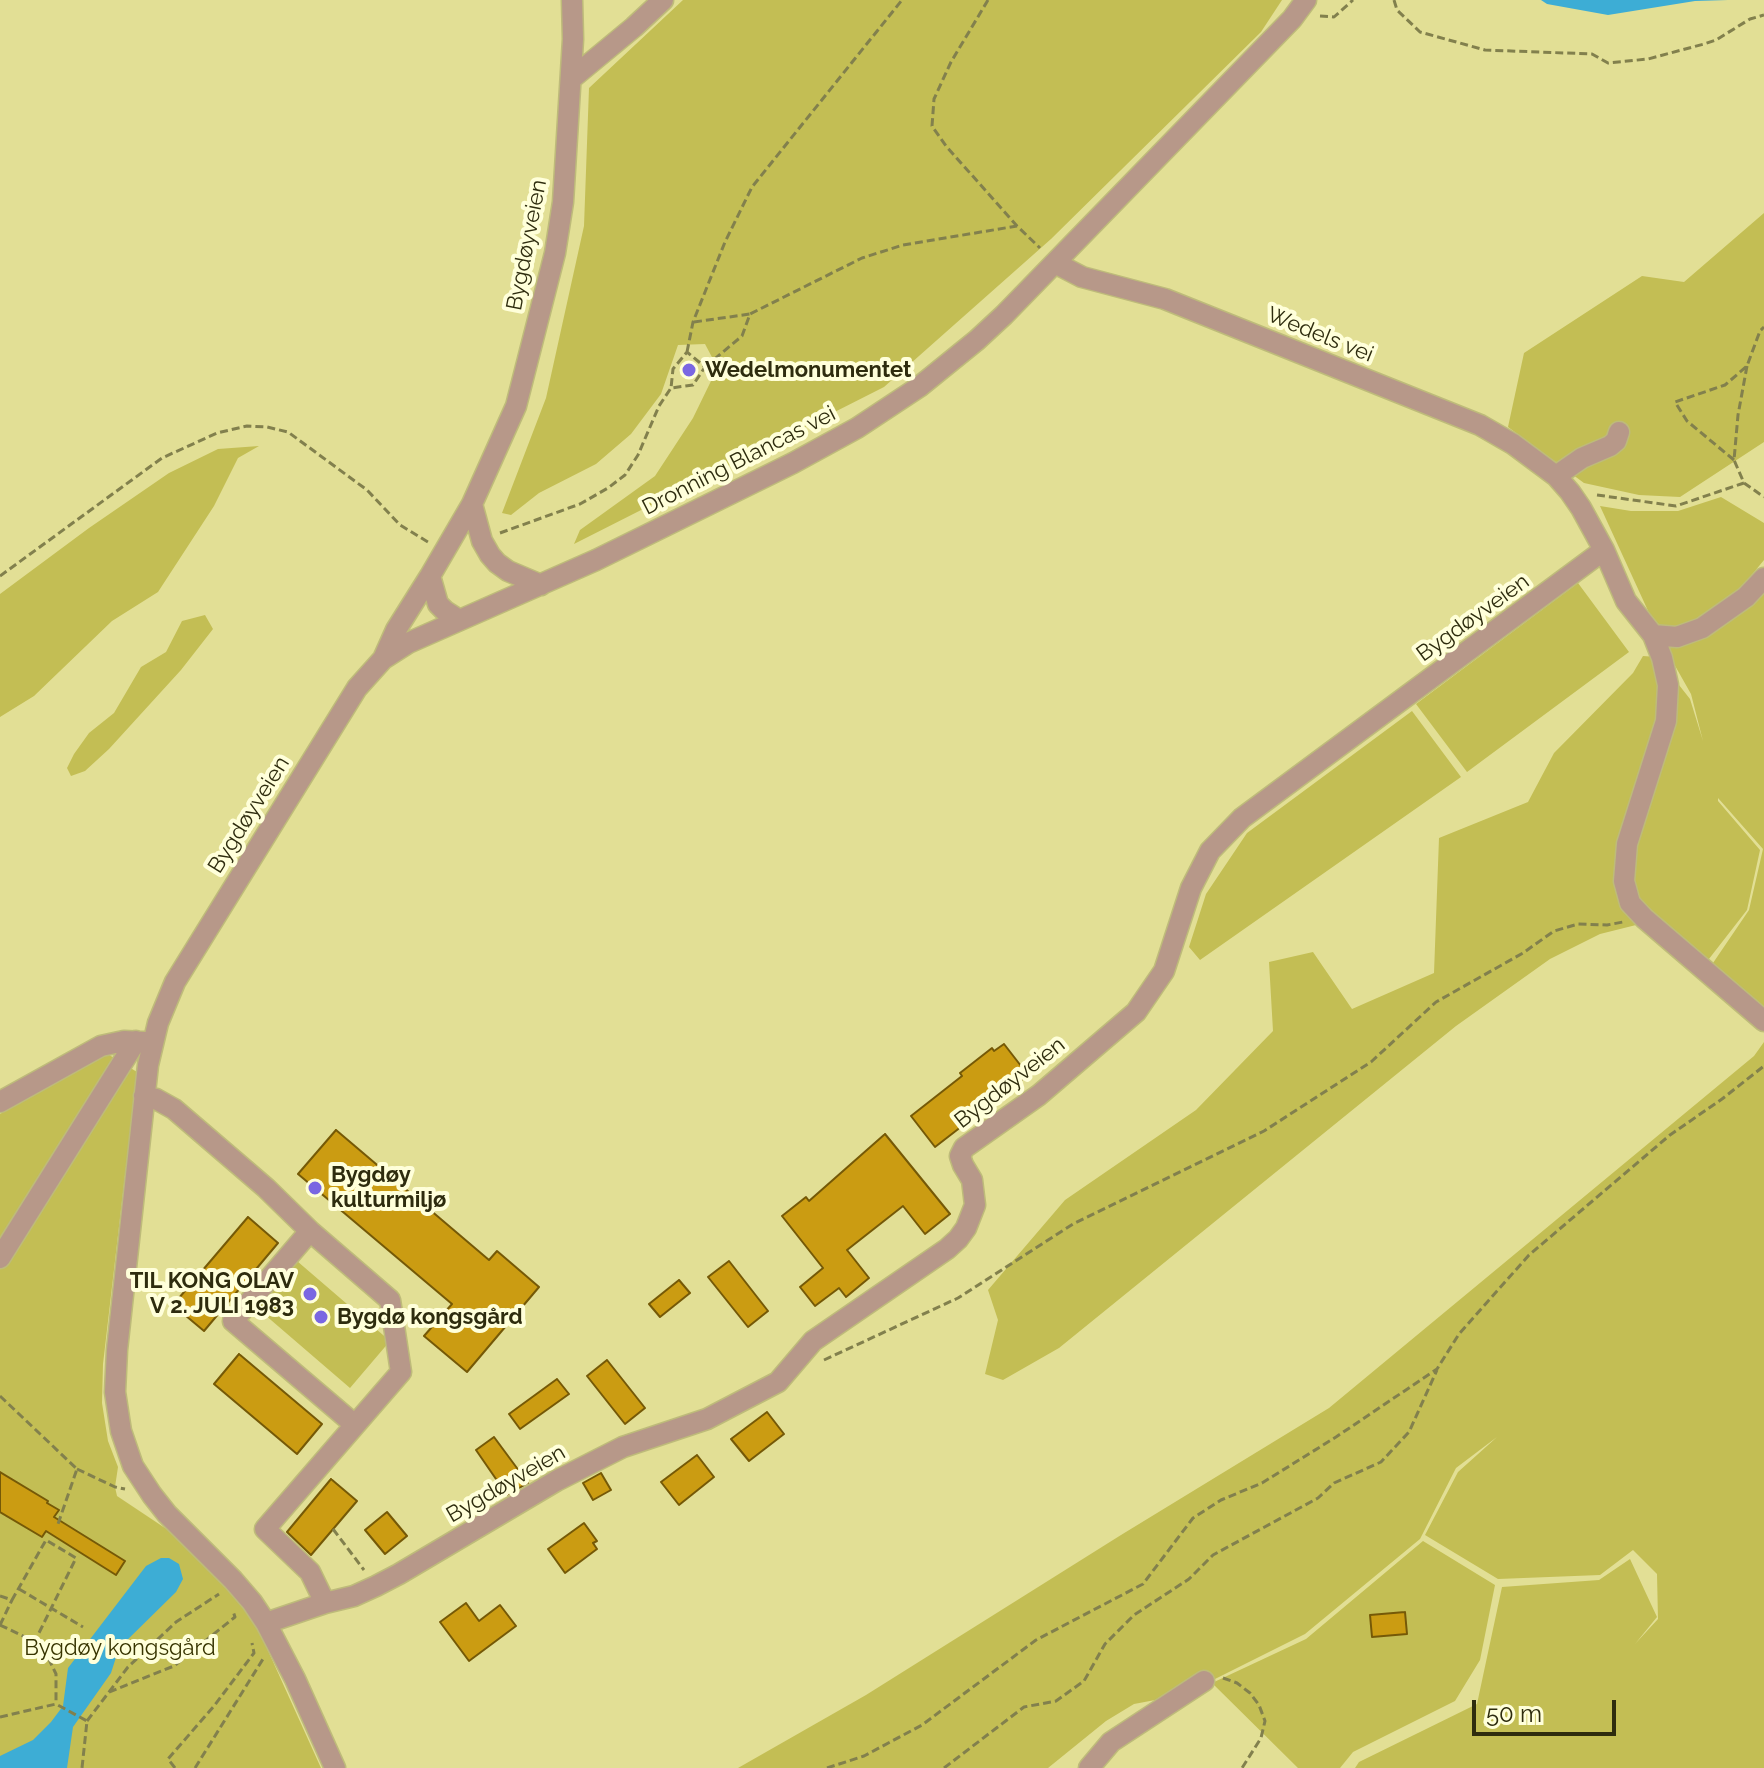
<!DOCTYPE html>
<html>
<head>
<meta charset="utf-8">
<style>
	body { margin:0 }
	#map { position:relative; width:1764px; height:1768px; overflow:hidden; background:#e2df95; font-family:Raleway,sans-serif }
	canvas { display:block }
	.scale { position:absolute; left:1472px; top:1700px; width:144px; height:36px; box-sizing:border-box; border:4px solid #2e2c0e; border-top:0; padding-left:10px; font-size:24px; line-height:28px; white-space:nowrap; color:#2e2c0e; -webkit-text-stroke:6px #ffffda; paint-order:stroke }
</style>
</head>
<body>
<div id="map">
<canvas width="1764" height="1768"></canvas>
<div class="scale">50 m</div>
</div>
<script>
const ctx = document.querySelector('canvas').getContext('2d');
ctx.lineJoin = 'round';
function paint(path, color) { ctx.fillStyle = color; ctx.fill(path, 'evenodd'); }
const toPath = rows => new Path2D(rows.map(r => 'M' + r).join(''));
function trace(path, color, width, dash) { ctx.strokeStyle = color; ctx.lineWidth = width; ctx.lineCap = dash ? 'butt' : 'round'; ctx.setLineDash(dash || []); ctx.stroke(path); }
function label(font, color, halo, rows, align = 'center') {
  ctx.font = font + ' Raleway,sans-serif'; ctx.lineWidth = 8; ctx.setLineDash([]); ctx.textBaseline = 'middle'; ctx.strokeStyle = halo; ctx.fillStyle = color; for (const [text, x, y, turn = 0] of rows) {
    ctx.save(); ctx.translate(x, y); ctx.rotate((+turn || 0) * Math.PI / 180); ctx.textAlign = isNaN(turn) ? turn : align; if (halo) ctx.strokeText(text, 0, 0); ctx.fillText(text, 0, 0); ctx.restore();
  }
}
paint(toPath([
	[683,0,1282,0,1261,32,1051,239,884,387,574,544,580,530,655,476,693,418,711,381,714,361,705,344,678,345,661,394,631,434,596,464,539,493,511,515,502,513,546,398,584,226,589,88],
	[1764,213,1764,442,1680,497,1639,495,1584,483,1508,427,1524,353,1642,276,1684,282],
	[259,446,238,458,214,506,158,592,112,621,34,696,0,717,0,594,89,528,169,473,218,449],
	[1721,497,1764,523,1764,560,1736,594,1691,622,1669,630,1655,626,1600,506,1631,511,1678,511],
	[1578,583,1629,652,1467,772,1416,704],
	[1764,588,1764,1008,1713,963,1749,910,1763,849,1718,798,1718,801,1760,850,1747,910,1705,964,1656,920,1600,934,1550,959,1456,1026,1059,1348,1003,1380,985,1374,998,1320,988,1290,1065,1200,1196,1110,1273,1031,1269,962,1313,952,1352,1009,1434,973,1439,838,1528,802,1554,753,1633,673,1643,656,1657,657,1690,699,1703,741,1691,694,1665,648,1702,637],
	[205,615,213,629,181,670,109,749,85,771,71,776,67,768,74,754,89,733,114,713,141,667,166,652,182,621],
	[1412,711,1461,777,1200,960,1189,947,1206,894,1247,833],
	[1764,1042,1764,1768,1355,1768,1359,1762,1477,1704,1502,1587,1599,1580,1630,1559,1657,1617,1635,1644,1658,1619,1657,1574,1633,1550,1600,1575,1498,1579,1425,1535,1458,1472,1497,1437,1456,1468,1420,1539,1305,1634,1211,1681,1171,1697,1134,1704,1106,1721,1048,1768,738,1768,866,1695,1121,1535,1329,1408,1754,1056],
	[106,1053,137,1072,103,1364,102,1403,108,1441,118,1467,115,1487,117,1496,171,1532,218,1576,256,1624,321,1768,0,1768,0,1114],
	[297,1261,390,1341,350,1388,257,1308],
	[1423,1541,1495,1585,1480,1660,1455,1701,1353,1752,1340,1768,1298,1768,1212,1683,1306,1639]
]), '#c3be54');
paint(toPath([
	[1541,0,1728,0,1695,1,1608,15,1547,4],
	[161,1558,169,1558,179,1564,183,1579,176,1592,119,1648,111,1673,73,1727,67,1768,0,1768,0,1756,33,1740,51,1722,63,1706,68,1668,146,1566]
]), '#3dadd5');
const building = toPath([
	[1004,1044,1028,1075,935,1147,911,1116,962,1076,960,1073,992,1048,994,1051,1004,1044],
	[336,1130,489,1260,497,1251,539,1287,467,1372,424,1336,452,1304,298,1174,336,1130],
	[885,1134,950,1214,925,1234,903,1206,847,1250,869,1278,846,1297,839,1288,815,1306,800,1287,823,1268,782,1216,806,1197,809,1201,885,1134],
	[248,1217,278,1243,204,1331,173,1305,248,1217],
	[729,1261,768,1311,748,1327,708,1277,729,1261],
	[679,1280,690,1293,660,1317,649,1304,679,1280],
	[239,1354,322,1424,297,1454,214,1384,239,1354],
	[607,1360,645,1408,625,1424,587,1376,607,1360],
	[557,1379,569,1394,520,1429,509,1414,557,1379],
	[767,1412,784,1434,749,1461,731,1439,767,1412],
	[494,1437,528,1483,507,1495,476,1450,494,1437],
	[697,1455,714,1477,679,1505,661,1482,697,1455],
	[0,1472,48,1501,47,1503,59,1510,54,1517,125,1561,116,1575,46,1531,42,1537,0,1512,0,1472],
	[601,1473,611,1490,593,1500,583,1483,601,1473],
	[331,1479,357,1501,311,1555,287,1532,331,1479],
	[387,1512,407,1536,385,1554,365,1530,387,1512],
	[584,1523,597,1541,593,1543,597,1549,565,1573,548,1549,584,1523],
	[466,1603,479,1621,500,1605,516,1626,469,1661,440,1622,466,1603],
	[1405,1612,1407,1634,1372,1637,1370,1615,1405,1612]
]);
paint(building, '#cb9c12');
trace(building, '#755907', 2);
const minor = toPath([
	[571,79,634,27,663,0],
	[1055,263,1082,277,1165,299,1480,425,1513,444,1556,476,1570,492,1581,508,1604,550,1626,601,1653,635,1662,658,1668,685,1666,721,1627,844,1624,881,1630,903,1644,918,1764,1021],
	[1556,476,1582,458,1610,446,1616,441,1619,432],
	[472,504,482,541,490,555,497,563,508,571,541,585],
	[430,576,438,604,445,611,459,620],
	[1653,635,1677,637,1702,628,1746,597,1764,578],
	[383,659,408,643,596,560,793,463,857,428,919,387,977,340,1004,315,1292,19,1306,0],
	[144,1096,156,1099,174,1109,266,1188,310,1231,390,1300,401,1372,265,1529,310,1572,325,1603],
	[0,1102,101,1046,124,1041,144,1042],
	[310,1231,233,1321,355,1425],
	[0,1258,136,1041],
	[266,1623,325,1603,354,1596,376,1586,399,1574,556,1481,623,1447,707,1419,778,1382,813,1341,947,1249,958,1239,966,1228,975,1205,972,1180,963,1165,960,1156,964,1148,1039,1095,1136,1012,1164,971,1191,888,1210,851,1242,818,1604,550],
	[335,1768,295,1679,266,1623,252,1602,233,1580,167,1514,152,1495,133,1466,121,1431,115,1392,117,1350,148,1065,158,1023,175,982,357,688,383,659,396,630,430,576,472,504,516,406,555,253,563,202,573,39,572,0],
	[1089,1768,1111,1742,1204,1681]
]);
trace(minor, '#bebb7a', 23);
trace(toPath([
	[988,0,951,62,934,99,932,126,946,146,1017,226,1040,248],
	[1394,0,1397,10,1420,32,1485,50,1592,54,1608,63,1648,59,1704,44,1716,40,1750,19,1764,15],
	[1320,16,1334,17,1353,0],
	[694,322,750,314],
	[687,352,693,322,725,242,752,187,902,0],
	[1747,366,1738,415,1734,460,1744,483,1764,497],
	[705,367,742,336,750,314,862,258,903,245,1017,226],
	[1734,460,1687,421,1675,402,1725,385,1747,366,1760,331,1764,327],
	[1597,495,1676,506,1744,483],
	[500,533,580,504,608,488,625,475,638,455,659,406,671,388,693,385,705,367,687,352,673,369,671,388],
	[0,576,162,458,217,433,247,426,267,427,288,432,367,490,400,525,428,542],
	[824,1360,958,1298,1073,1224,1264,1131,1371,1062,1436,1002,1523,953,1554,931,1578,924,1607,925,1623,922],
	[0,1396,77,1469,58,1524],
	[77,1469,115,1487,125,1489],
	[333,1529,364,1570],
	[19,1589,83,1627],
	[0,1596,12,1600,46,1540,76,1558,34,1643],
	[0,1625,25,1637,45,1651,56,1674,56,1704],
	[0,1625,12,1600],
	[1223,1678,1237,1683,1250,1693,1259,1705,1265,1721,1261,1738,1242,1768],
	[109,1692,174,1666,235,1617,233,1611],
	[0,1717,56,1704,87,1721,82,1768],
	[87,1721,128,1667,176,1622,219,1594],
	[175,1768,168,1759,214,1706,254,1653,252,1643],
	[195,1768,263,1659],
	[827,1768,864,1756,922,1725,1036,1640,1143,1584,1193,1518,1221,1500,1262,1483,1336,1437,1437,1369,1459,1334,1529,1255,1670,1135,1722,1099,1764,1066],
	[944,1768,1024,1707,1056,1701,1084,1681,1105,1644,1134,1615,1189,1579,1213,1555,1318,1498,1334,1483,1381,1462,1409,1432,1437,1370]
]), '#82804d', 3, [8, 4]);
trace(minor, '#b79889', 20);
for (const [x, y, r, color] of [
	[689,370,8,"#7a67e2"],
	[315,1188,8,"#7a67e2"],
	[310,1294,8,"#7a67e2"],
	[321,1317,8,"#7a67e2"]
]) { const dot = new Path2D(); dot.arc(x, y, r, 0, 2 * Math.PI); ctx.fillStyle = color; ctx.fill(dot); trace(dot, '#ffffda', 3); }
label('22px', '#2e2c0e', '#ffffda', [
	["Bygdøyveien",527,245,-79],
	["Wedels vei",1320,335,22],
	["Dronning Blancas vei",739,461,-27],
	["Bygdøyveien",1473,618,-36],
	["Bygdøyveien",249,815,-58],
	["Bygdøyveien",1010,1083,-38],
	["Bygdøyveien",506,1484,-30]
]);
label('bold 22px', '#2e2c0e', '#ffffda', [
	["Wedelmonumentet",705,370],
	["Bygdøy",331,1175],
	["kulturmiljø",331,1200],
	["TIL KONG OLAV",294,1281,"right"],
	["V 2. JULI 1983",294,1306,"right"],
	["Bygdø kongsgård",337,1317]
], 'left');
label('22px', '#373400', '#ffffda', [
	["Bygdøy kongsgård",120,1648]
]);
</script>
</body>
</html>
